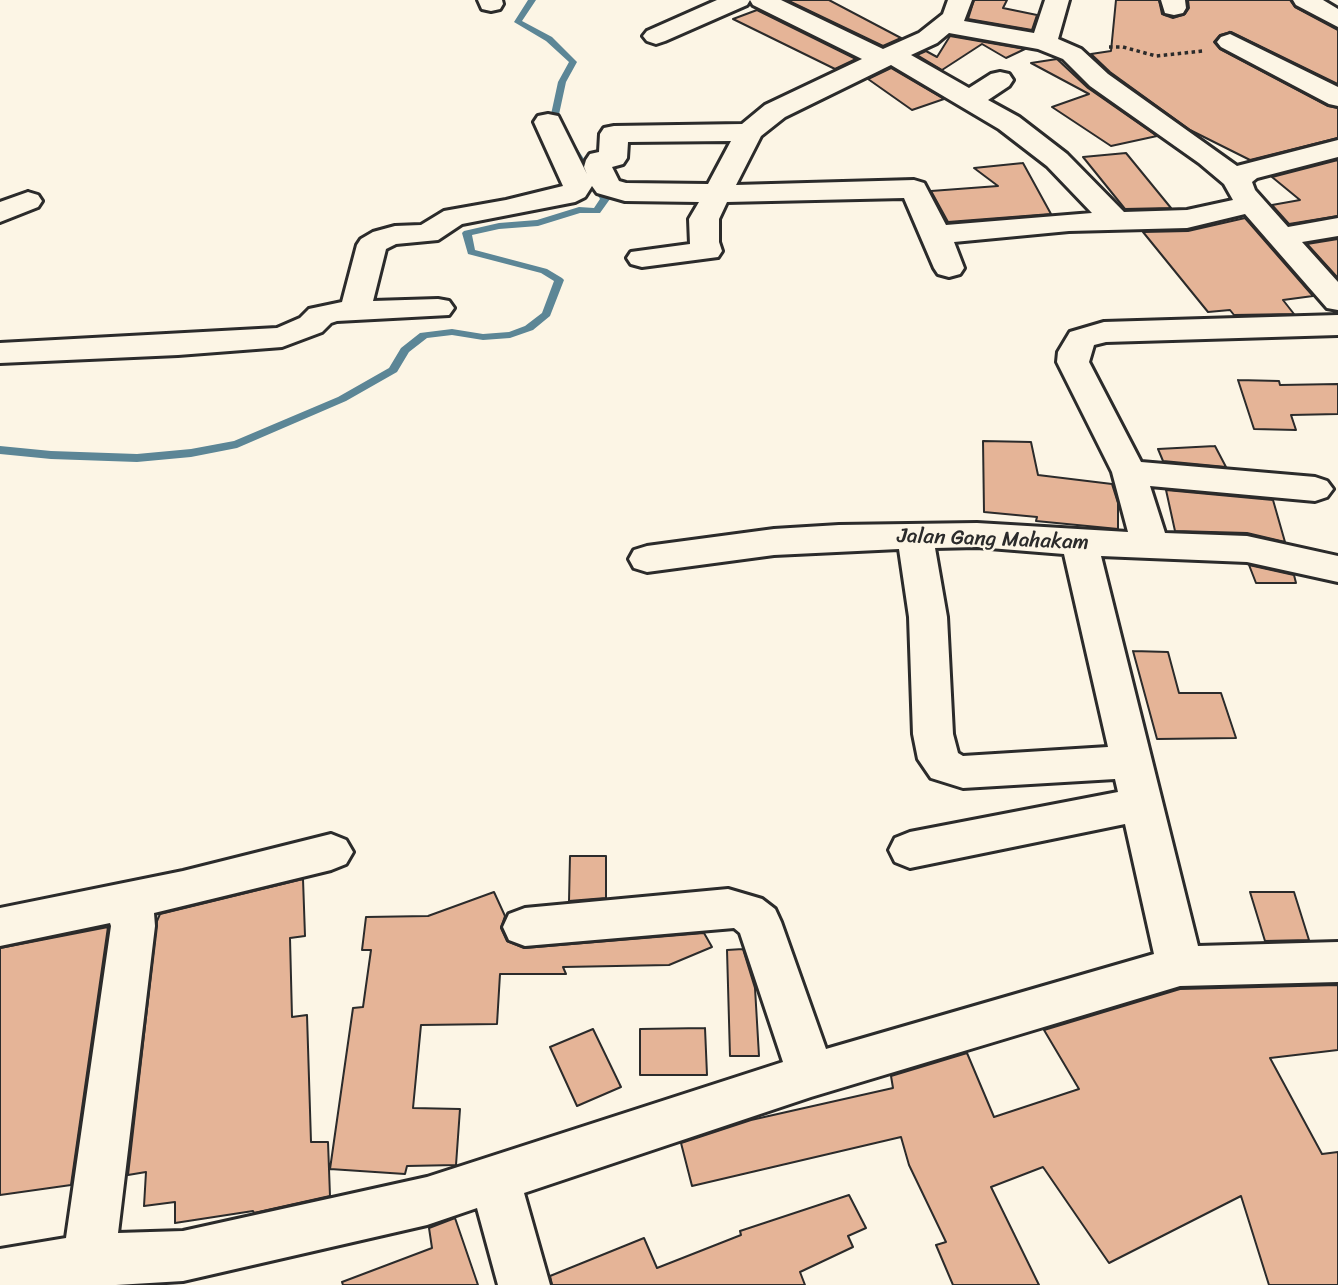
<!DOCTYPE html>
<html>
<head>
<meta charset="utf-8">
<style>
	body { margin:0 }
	canvas { display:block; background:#fcf5e5 }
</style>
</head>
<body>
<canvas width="1338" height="1285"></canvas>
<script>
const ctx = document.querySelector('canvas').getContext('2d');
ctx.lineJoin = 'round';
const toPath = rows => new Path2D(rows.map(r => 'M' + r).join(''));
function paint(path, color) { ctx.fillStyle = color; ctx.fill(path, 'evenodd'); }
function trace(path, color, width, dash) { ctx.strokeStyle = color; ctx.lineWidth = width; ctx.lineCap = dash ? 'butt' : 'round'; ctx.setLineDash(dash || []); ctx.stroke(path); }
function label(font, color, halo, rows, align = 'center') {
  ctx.font = font + ' Sriracha,sans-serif'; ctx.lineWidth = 5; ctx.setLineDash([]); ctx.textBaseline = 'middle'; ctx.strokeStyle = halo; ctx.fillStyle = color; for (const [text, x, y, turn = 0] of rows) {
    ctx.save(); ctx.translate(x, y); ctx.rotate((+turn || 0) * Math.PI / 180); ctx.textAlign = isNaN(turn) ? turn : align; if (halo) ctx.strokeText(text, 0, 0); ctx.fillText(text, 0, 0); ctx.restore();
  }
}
paint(toPath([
	[528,0,536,0,522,21,552,37,577,62,566,82,558,119,610,199,600,213,580,213,538,226,499,229,472,235,475,250,547,269,562,278,564,280,550,316,533,330,510,338,483,340,452,335,427,338,409,352,397,372,346,401,237,448,191,457,137,462,51,459,0,454,0,446,51,451,137,454,191,449,234,441,338,397,389,368,401,348,420,333,452,329,483,334,509,332,525,326,542,313,554,281,541,273,468,254,462,233,464,231,499,223,537,220,579,207,594,208,600,199,550,119,558,82,569,62,546,41,514,22,528,0]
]), '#5c8696');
const building = toPath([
	[787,0,829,0,901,38,883,46,787,0],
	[974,0,1007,0,1003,8,1037,15,1032,30,968,19,974,0],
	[1116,0,1159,0,1162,14,1173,18,1185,14,1189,8,1188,0,1290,0,1295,7,1338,30,1338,84,1231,32,1220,35,1214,42,1220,49,1328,106,1338,108,1338,138,1250,160,1190,130,1110,72,1091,54,1111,51,1116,0],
	[757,10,856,59,835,69,733,19,757,10],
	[950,36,1025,49,1006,58,982,44,942,70,917,55,926,51,937,57,950,36],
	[1057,59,1088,88,1157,136,1111,146,1052,107,1089,94,1031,63,1057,59],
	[891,68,944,99,912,110,868,79,891,68],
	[1126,153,1171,208,1125,209,1083,157,1126,153],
	[1338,160,1338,216,1289,224,1272,205,1300,200,1272,177,1338,160],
	[1023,163,1051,214,948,222,931,191,998,186,974,168,1023,163],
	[1245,218,1313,296,1283,300,1294,314,1234,315,1230,310,1208,312,1143,232,1188,231,1245,218],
	[1338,239,1338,278,1307,244,1338,239],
	[1238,380,1279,381,1280,385,1338,384,1338,414,1291,415,1296,430,1254,429,1238,380],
	[983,441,1031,442,1038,475,1112,484,1118,503,1118,529,1036,521,1037,517,984,512,983,441],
	[1215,446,1226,467,1163,461,1158,449,1215,446],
	[1166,490,1273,500,1285,542,1247,533,1175,531,1166,490],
	[1249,565,1294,575,1296,583,1256,583,1249,565],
	[1133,651,1168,652,1179,693,1221,693,1236,738,1157,739,1133,651],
	[570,856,606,856,606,898,569,901,570,856],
	[303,879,305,936,290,938,292,1017,307,1015,311,1142,328,1142,330,1196,254,1213,253,1211,175,1223,175,1202,144,1206,146,1172,128,1175,157,921,160,914,303,879],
	[494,892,505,916,501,928,507,941,524,948,704,933,712,947,669,965,563,967,566,974,500,974,497,1024,421,1025,413,1108,460,1109,456,1165,407,1166,405,1174,330,1169,353,1008,363,1007,371,950,362,950,366,917,428,916,494,892],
	[1250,892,1294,892,1309,940,1265,941,1250,892],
	[108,927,71,1185,0,1195,0,948,108,927],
	[743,949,755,988,759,1056,730,1056,727,950,743,949],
	[1338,985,1338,1050,1270,1058,1322,1154,1338,1152,1338,1285,1269,1285,1241,1196,1109,1263,1043,1167,991,1187,1039,1285,953,1285,936,1245,946,1242,909,1165,901,1137,692,1186,681,1143,751,1120,893,1088,891,1076,967,1053,994,1117,1079,1089,1044,1030,1180,989,1338,985],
	[705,1028,707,1075,640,1075,640,1029,705,1028],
	[593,1029,621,1087,577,1106,550,1047,593,1029],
	[849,1195,866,1228,848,1236,853,1247,800,1272,805,1285,552,1285,550,1276,644,1238,657,1268,741,1235,740,1231,849,1195],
	[455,1218,478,1285,343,1285,342,1282,432,1248,429,1228,455,1218]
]);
paint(building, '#e5b497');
trace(building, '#2b2b2b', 2);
const minor = toPath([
	[478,0,502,0,503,4,500,9,491,11,482,9,478,0],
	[717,0,781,0,883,49,919,33,943,14,948,0,972,0,964,21,1034,33,1045,0,1069,0,1058,39,1081,49,1108,74,1237,166,1338,140,1338,157,1257,178,1252,182,1255,190,1288,227,1338,218,1338,236,1302,242,1338,282,1338,310,1327,308,1245,214,1187,228,1069,231,954,242,964,268,960,274,949,277,938,274,934,268,904,198,727,202,719,219,719,242,722,251,718,257,642,267,631,264,627,258,631,252,690,244,689,219,699,202,625,201,597,193,592,186,585,197,575,202,462,224,438,240,396,244,386,249,373,301,438,299,449,301,454,308,449,315,337,321,331,323,322,332,282,347,178,355,0,363,0,343,277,328,300,318,309,309,342,302,357,245,361,239,373,232,395,226,421,225,444,211,506,200,563,186,534,122,538,116,548,114,558,116,587,174,584,167,586,160,590,154,599,152,600,134,604,128,614,126,742,124,765,105,862,59,753,5,750,0,747,5,665,41,656,44,647,41,643,36,647,31,717,0],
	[949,33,1038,49,1063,59,1090,86,1199,163,1224,184,1233,200,1187,210,1124,212,1067,154,1019,117,988,100,1009,86,1013,80,1009,74,1000,72,991,74,969,88,911,55,937,43,949,33],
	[891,65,999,129,1047,166,1092,213,946,225,924,183,914,180,736,185,761,136,785,117,891,65],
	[731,141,708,184,626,183,619,181,612,167,623,164,627,158,628,142,731,141],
	[1161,0,1185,0,1186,8,1183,13,1174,15,1165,13,1161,0],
	[1293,0,1323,0,1338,9,1338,27,1296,5,1293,0],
	[1230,34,1338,87,1338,106,1329,104,1221,47,1217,42,1221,37,1230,34],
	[28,192,38,195,42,201,38,207,0,222,0,202,28,192],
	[1338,315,1338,335,1106,342,1094,345,1089,362,1141,462,1315,477,1327,481,1333,489,1327,497,1315,501,1150,486,1165,533,1247,536,1338,556,1338,582,1247,562,1101,556,1198,946,1338,942,1338,982,1180,986,811,1097,524,1193,550,1285,498,1285,477,1208,427,1225,183,1281,116,1285,0,1285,0,1249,66,1238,111,926,110,923,0,946,0,908,183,871,331,834,346,840,353,852,346,864,331,870,154,913,155,926,118,1233,183,1231,427,1177,783,1062,740,933,734,928,525,946,509,940,503,927,509,914,525,908,728,889,762,899,775,909,781,922,826,1049,1154,954,1125,824,910,868,895,862,889,850,895,838,910,832,1118,792,1115,779,963,788,931,778,918,759,913,734,909,617,899,549,774,555,647,572,634,568,629,559,634,550,647,546,774,529,839,525,977,523,1128,532,1112,472,1057,362,1058,352,1070,332,1104,322,1338,315],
	[977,547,1064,554,1108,747,963,756,958,753,953,734,947,617,935,548,977,547]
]);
trace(minor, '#2b2b2b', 6);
trace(toPath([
	[1109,47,1123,47,1156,56,1203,51]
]), '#2b2b2b', 3.5, [3.5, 3.5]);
paint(minor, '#fcf5e5');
label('21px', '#2b2b2b', '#fcf5e5', [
	["Jalan Gang Mahakam",993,540,2]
]);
</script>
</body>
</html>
